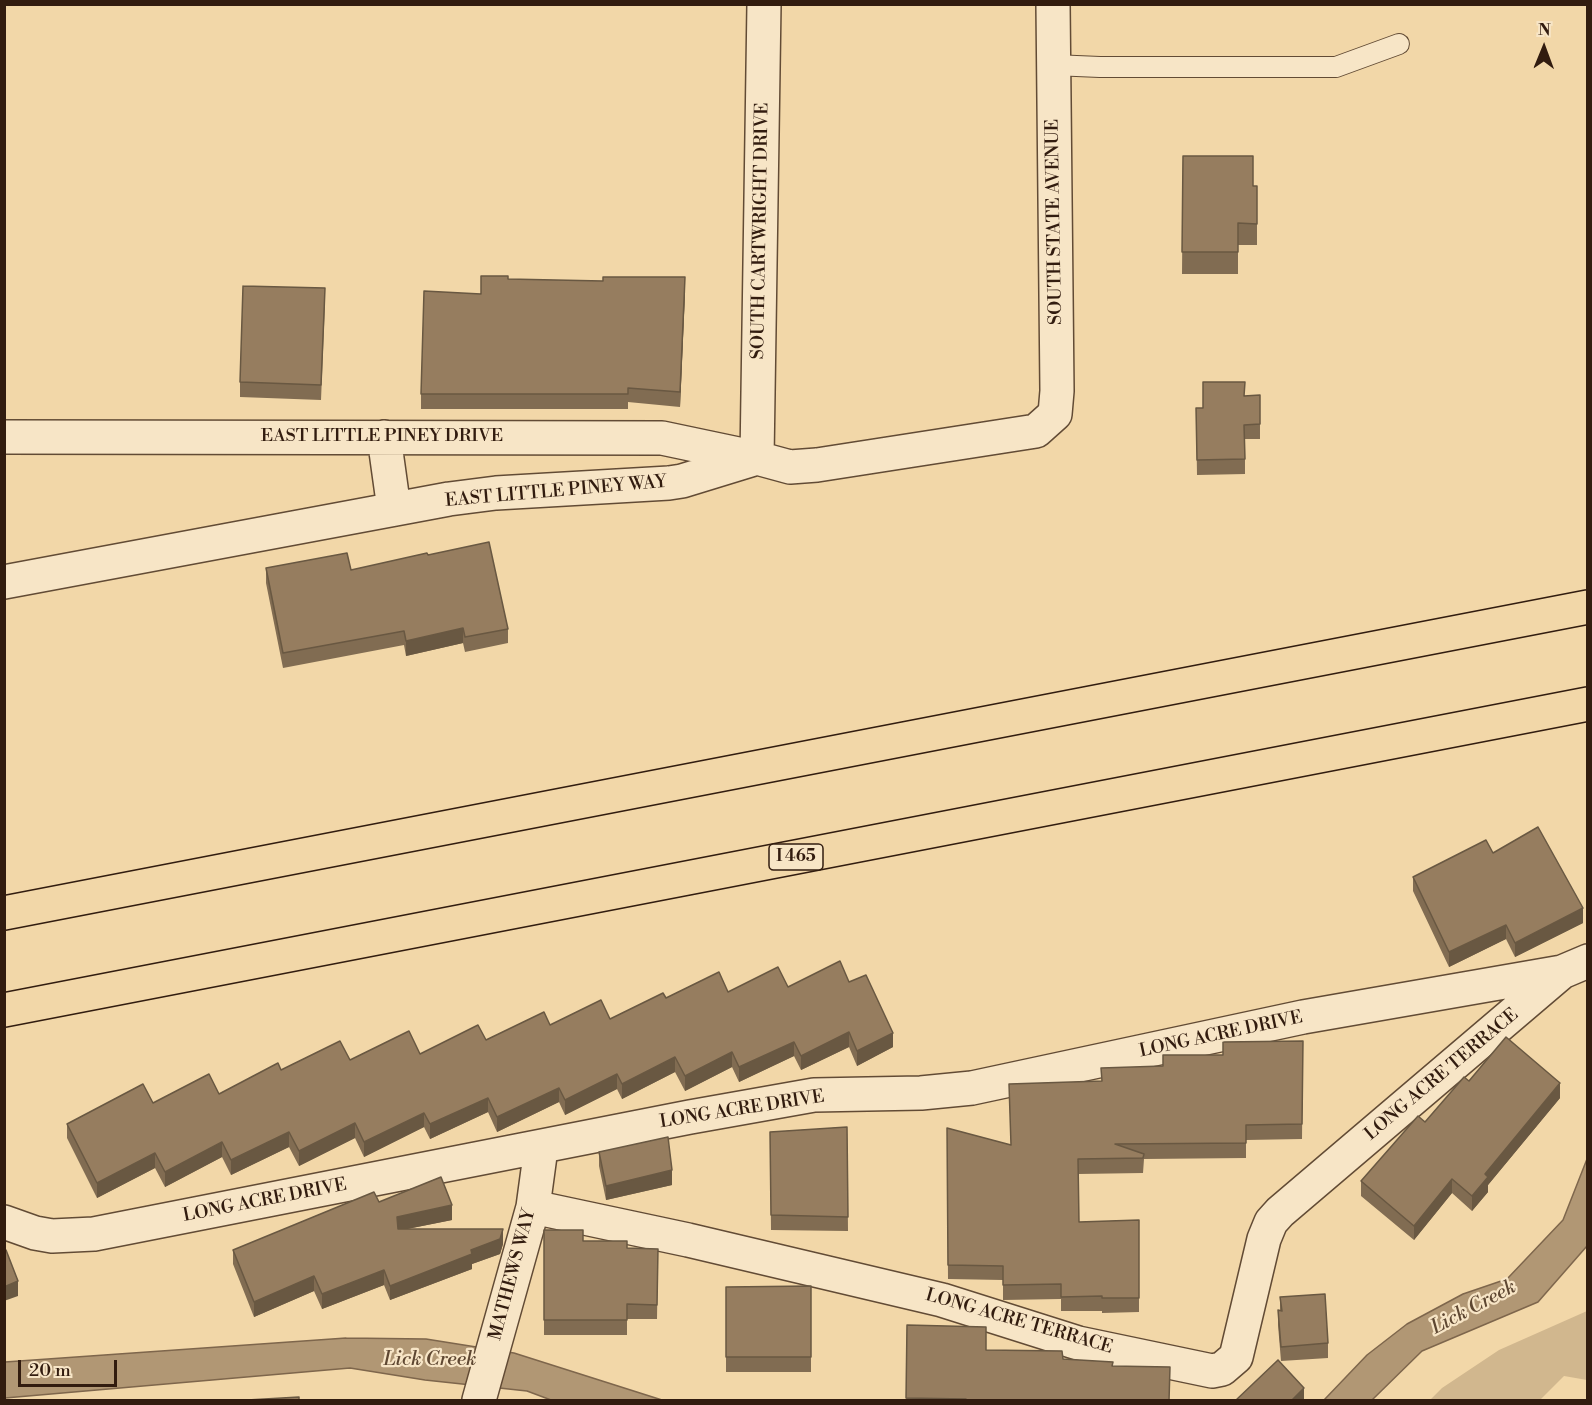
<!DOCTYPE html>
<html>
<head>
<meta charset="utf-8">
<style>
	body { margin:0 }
	#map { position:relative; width:1592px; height:1405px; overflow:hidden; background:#f2d7a8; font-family:"Libre Bodoni",serif }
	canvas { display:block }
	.frame { position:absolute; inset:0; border:6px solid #321c0f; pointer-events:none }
	.north { position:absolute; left:1514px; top:18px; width:60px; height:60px; -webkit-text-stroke:4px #f7e5c6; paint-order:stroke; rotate:1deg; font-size:16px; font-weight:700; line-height:24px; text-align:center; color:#321c0f }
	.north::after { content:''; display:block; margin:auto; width:21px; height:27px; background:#321c0f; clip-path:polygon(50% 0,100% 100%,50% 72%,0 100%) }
	.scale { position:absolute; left:18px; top:1360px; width:99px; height:27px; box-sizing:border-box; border:3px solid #321c0f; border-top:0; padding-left:8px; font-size:18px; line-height:21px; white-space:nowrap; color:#321c0f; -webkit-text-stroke:4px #f7e5c6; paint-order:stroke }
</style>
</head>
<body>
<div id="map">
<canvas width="1592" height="1405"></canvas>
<div class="frame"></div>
<div class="north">N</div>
<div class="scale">20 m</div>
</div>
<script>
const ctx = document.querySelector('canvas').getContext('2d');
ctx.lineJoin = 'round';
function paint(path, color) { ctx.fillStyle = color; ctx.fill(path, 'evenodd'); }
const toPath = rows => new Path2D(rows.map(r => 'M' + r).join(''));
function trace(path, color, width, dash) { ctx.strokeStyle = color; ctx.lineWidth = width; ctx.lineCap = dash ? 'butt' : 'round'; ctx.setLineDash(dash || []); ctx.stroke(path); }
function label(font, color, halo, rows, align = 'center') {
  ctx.font = font + ' "Libre Bodoni",serif'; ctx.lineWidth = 4.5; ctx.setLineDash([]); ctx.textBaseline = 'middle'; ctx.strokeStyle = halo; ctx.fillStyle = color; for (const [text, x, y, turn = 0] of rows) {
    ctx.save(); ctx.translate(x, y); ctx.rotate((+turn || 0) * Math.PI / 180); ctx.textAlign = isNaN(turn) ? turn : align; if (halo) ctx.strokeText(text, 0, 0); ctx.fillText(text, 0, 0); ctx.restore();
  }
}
paint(toPath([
	[1587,1311,1587,1380,1564,1376,1540,1400,1430,1400,1442,1388,1499,1350]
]), '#d1b78e');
const water = toPath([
	[1587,1159,1587,1246,1538,1302,1422,1351,1372,1400,1324,1400,1367,1355,1407,1324,1463,1294,1507,1279,1563,1220,1587,1159],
	[346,1338,426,1339,514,1353,662,1400,551,1400,527,1391,425,1380,350,1368,5,1398,5,1362,346,1338]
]);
paint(water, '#b19774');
trace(water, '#7e664c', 1.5);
const service = toPath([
	[1053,65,1100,67,1336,67,1399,44]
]);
const minor = toPath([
	[4,437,662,438,757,458,764,4],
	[384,437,394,509],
	[4,582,449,499,496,493,669,483,682,481,757,458,790,467,817,465,1036,431,1055,414,1057,391,1053,4],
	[533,1207,688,1240,942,1300,1078,1343,1212,1371,1222,1369,1236,1357,1264,1239,1271,1222,1280,1212,1562,972],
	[4,1222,35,1233,52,1236,94,1234,690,1117,814,1095,921,1093,972,1088,1303,1017,1562,972,1588,961],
	[479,1400,533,1207,541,1148]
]);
const motorway = toPath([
	[4,913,1588,607],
	[4,1010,1588,704]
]);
trace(service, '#624b35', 22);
trace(minor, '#624b35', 36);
trace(motorway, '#321c0f', 36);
trace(service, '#f7e5c6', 20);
trace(minor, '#f7e5c6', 33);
trace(motorway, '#f2d7a8', 33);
paint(toPath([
	[1183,156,1253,186,1257,186,1257,245,1238,245,1238,274,1182,274],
	[508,279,685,292,680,407,628,402,628,409,421,409,421,394,481,294],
	[325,303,321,400,240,397,240,382],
	[1260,395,1260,439,1245,439,1245,474,1197,475,1196,408,1203,408,1245,396],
	[428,555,508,629,508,643,465,652,463,643,406,656,404,645,283,668,266,583,266,568,351,570],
	[1493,853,1583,923,1515,957,1506,939,1449,967,1413,891,1413,877],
	[849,982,893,1047,857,1066,849,1047,801,1070,794,1056,739,1082,732,1067,685,1091,675,1072,622,1099,617,1089,565,1115,559,1102,497,1132,488,1112,430,1139,424,1127,364,1157,355,1138,299,1166,289,1147,231,1175,222,1157,165,1187,155,1168,97,1198,67,1138,67,1124,153,1103,219,1094,281,1070,350,1060,420,1054,486,1040,550,1025,610,1019,666,998,788,987],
	[1303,1041,1302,1139,1246,1140,1246,1158,1144,1159,1143,1173,1078,1174,1079,1222,1139,1220,1139,1312,1102,1313,1102,1311,1061,1311,1061,1299,1003,1300,1003,1280,948,1279,947,1128,1010,1145,1101,1081,1163,1066],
	[1469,1081,1560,1098,1488,1185,1488,1192,1472,1211,1452,1193,1414,1240,1361,1196,1361,1181],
	[847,1127,848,1231,771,1230,770,1132],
	[599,1152,672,1185,606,1200,599,1166],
	[379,1202,452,1220,407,1229,503,1244,500,1254,472,1264,472,1269,390,1300,384,1285,322,1309,314,1291,254,1317,233,1264,233,1250],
	[544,1230,583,1241,627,1248,658,1249,657,1319,627,1319,627,1335,544,1335],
	[811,1286,811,1372,726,1372,726,1287],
	[1280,1297,1328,1343,1328,1358,1281,1361,1278,1325,1278,1310,1280,1311],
	[907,1325,986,1350,1063,1359,1113,1366,1170,1401,906,1401]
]), '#816c52');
paint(toPath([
	[685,277,685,292,680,407,680,392],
	[463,628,463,643,406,656,406,641],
	[1583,908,1583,923,1515,957,1515,943],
	[1506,925,1506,939,1449,967,1449,952],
	[849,1032,849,1047,801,1070,801,1056],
	[893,1033,893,1047,857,1066,857,1051],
	[794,1042,794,1056,739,1082,739,1067],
	[732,1052,732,1067,685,1091,685,1076],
	[675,1057,675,1072,622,1099,622,1084],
	[617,1074,617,1089,565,1115,565,1100],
	[1560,1083,1560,1098,1488,1185,1488,1192,1472,1211,1472,1196,1485,1174],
	[559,1088,559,1102,497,1132,497,1117],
	[488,1098,488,1112,430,1139,430,1124],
	[424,1113,424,1127,364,1157,364,1142],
	[355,1123,355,1138,299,1166,299,1151],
	[289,1132,289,1147,231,1175,231,1160],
	[222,1142,222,1157,165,1187,165,1172],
	[155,1153,155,1168,97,1198,97,1183],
	[672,1170,672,1185,606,1200,606,1186],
	[1452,1179,1452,1193,1414,1240,1414,1226],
	[452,1205,452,1220,397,1231,397,1217],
	[503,1229,503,1244,500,1254,472,1264,472,1269,390,1300,390,1286,471,1250],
	[384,1270,384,1285,322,1309,322,1294],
	[314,1276,314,1291,254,1317,254,1302],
	[18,1281,18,1296,4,1301,4,1287],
	[1304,1388,1304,1401,1291,1401]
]), '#695842');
const building = toPath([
	[1183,156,1253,156,1253,186,1257,186,1257,224,1238,223,1238,252,1182,252,1183,156],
	[481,276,508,276,508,279,603,281,603,277,685,277,680,392,628,388,628,394,421,394,424,291,481,294,481,276],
	[243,286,325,288,321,385,240,382,243,286],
	[1203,382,1245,382,1244,396,1260,395,1260,424,1244,425,1245,459,1197,460,1196,408,1203,408,1203,382],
	[489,542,508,629,465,637,463,628,406,641,404,631,283,653,266,568,347,553,351,570,427,553,428,555,489,542],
	[1538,827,1583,908,1515,943,1506,925,1449,952,1413,877,1486,840,1493,853,1538,827],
	[840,961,849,982,866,975,893,1033,857,1051,849,1032,801,1056,794,1042,739,1067,732,1052,685,1076,675,1057,622,1084,617,1074,565,1100,559,1088,497,1117,488,1098,430,1124,424,1113,364,1142,355,1123,299,1151,289,1132,231,1160,222,1142,165,1172,155,1153,97,1183,67,1124,143,1084,153,1103,209,1074,219,1094,278,1063,281,1070,340,1041,350,1060,409,1031,420,1054,478,1025,486,1040,544,1012,550,1025,601,1000,610,1019,663,993,666,998,719,972,728,992,778,967,788,987,840,961],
	[1506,1037,1560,1083,1485,1174,1488,1177,1472,1196,1452,1179,1414,1226,1361,1181,1418,1116,1425,1122,1464,1077,1469,1081,1506,1037],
	[1303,1041,1302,1124,1246,1125,1246,1143,1115,1144,1144,1154,1143,1158,1078,1159,1079,1222,1139,1220,1139,1298,1102,1298,1102,1296,1061,1297,1061,1284,1003,1285,1003,1266,948,1265,947,1128,1011,1145,1009,1084,1102,1081,1101,1068,1163,1066,1163,1055,1223,1055,1223,1042,1303,1041],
	[847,1127,848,1217,771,1215,770,1132,847,1127],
	[668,1137,672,1170,606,1186,599,1152,668,1137],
	[441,1177,452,1205,397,1217,398,1229,503,1229,500,1239,471,1250,472,1254,390,1286,384,1270,322,1294,314,1276,254,1302,233,1250,374,1192,379,1202,441,1177],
	[544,1230,583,1230,583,1241,627,1241,627,1248,658,1249,657,1305,627,1304,627,1320,544,1320,544,1230],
	[6,1250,18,1281,4,1287,4,1251,6,1250],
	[811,1286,811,1357,726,1357,726,1287,811,1286],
	[1325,1294,1328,1343,1281,1347,1278,1310,1282,1311,1280,1297,1325,1294],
	[907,1325,986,1327,986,1350,1062,1351,1063,1359,1113,1362,1112,1366,1170,1367,1169,1401,966,1401,966,1399,906,1398,907,1325],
	[1278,1360,1304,1388,1291,1401,1235,1401,1278,1360],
	[299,1397,299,1401,230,1401,299,1397]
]);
paint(building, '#967d5f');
trace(building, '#695842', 1.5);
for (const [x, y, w] of [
	[796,857,54]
]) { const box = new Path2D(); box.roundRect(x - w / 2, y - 13, w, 26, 4.5); ctx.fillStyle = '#f7e5c6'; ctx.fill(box); trace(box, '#321c0f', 1.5); }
label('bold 16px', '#321c0f', null, [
	["I 465",796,857]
]);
label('18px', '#321c0f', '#f7e5c6', [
	["SOUTH STATE AVENUE",1055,222,-91],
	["SOUTH CARTWRIGHT DRIVE",761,231,-89],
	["EAST LITTLE PINEY DRIVE",382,437],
	["EAST LITTLE PINEY WAY",556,492,-5],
	["LONG ACRE DRIVE",1221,1035,-12],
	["LONG ACRE TERRACE",1442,1075,-40],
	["LONG ACRE DRIVE",742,1110,-9],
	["LONG ACRE DRIVE",265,1201,-11],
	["MATHEWS WAY",513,1275,-75],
	["LONG ACRE TERRACE",1019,1322,16]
]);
label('italic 20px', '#5e4732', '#f7e5c6', [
	["Lick Creek",1474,1308,-28],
	["Lick Creek",430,1360]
]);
</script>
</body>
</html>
